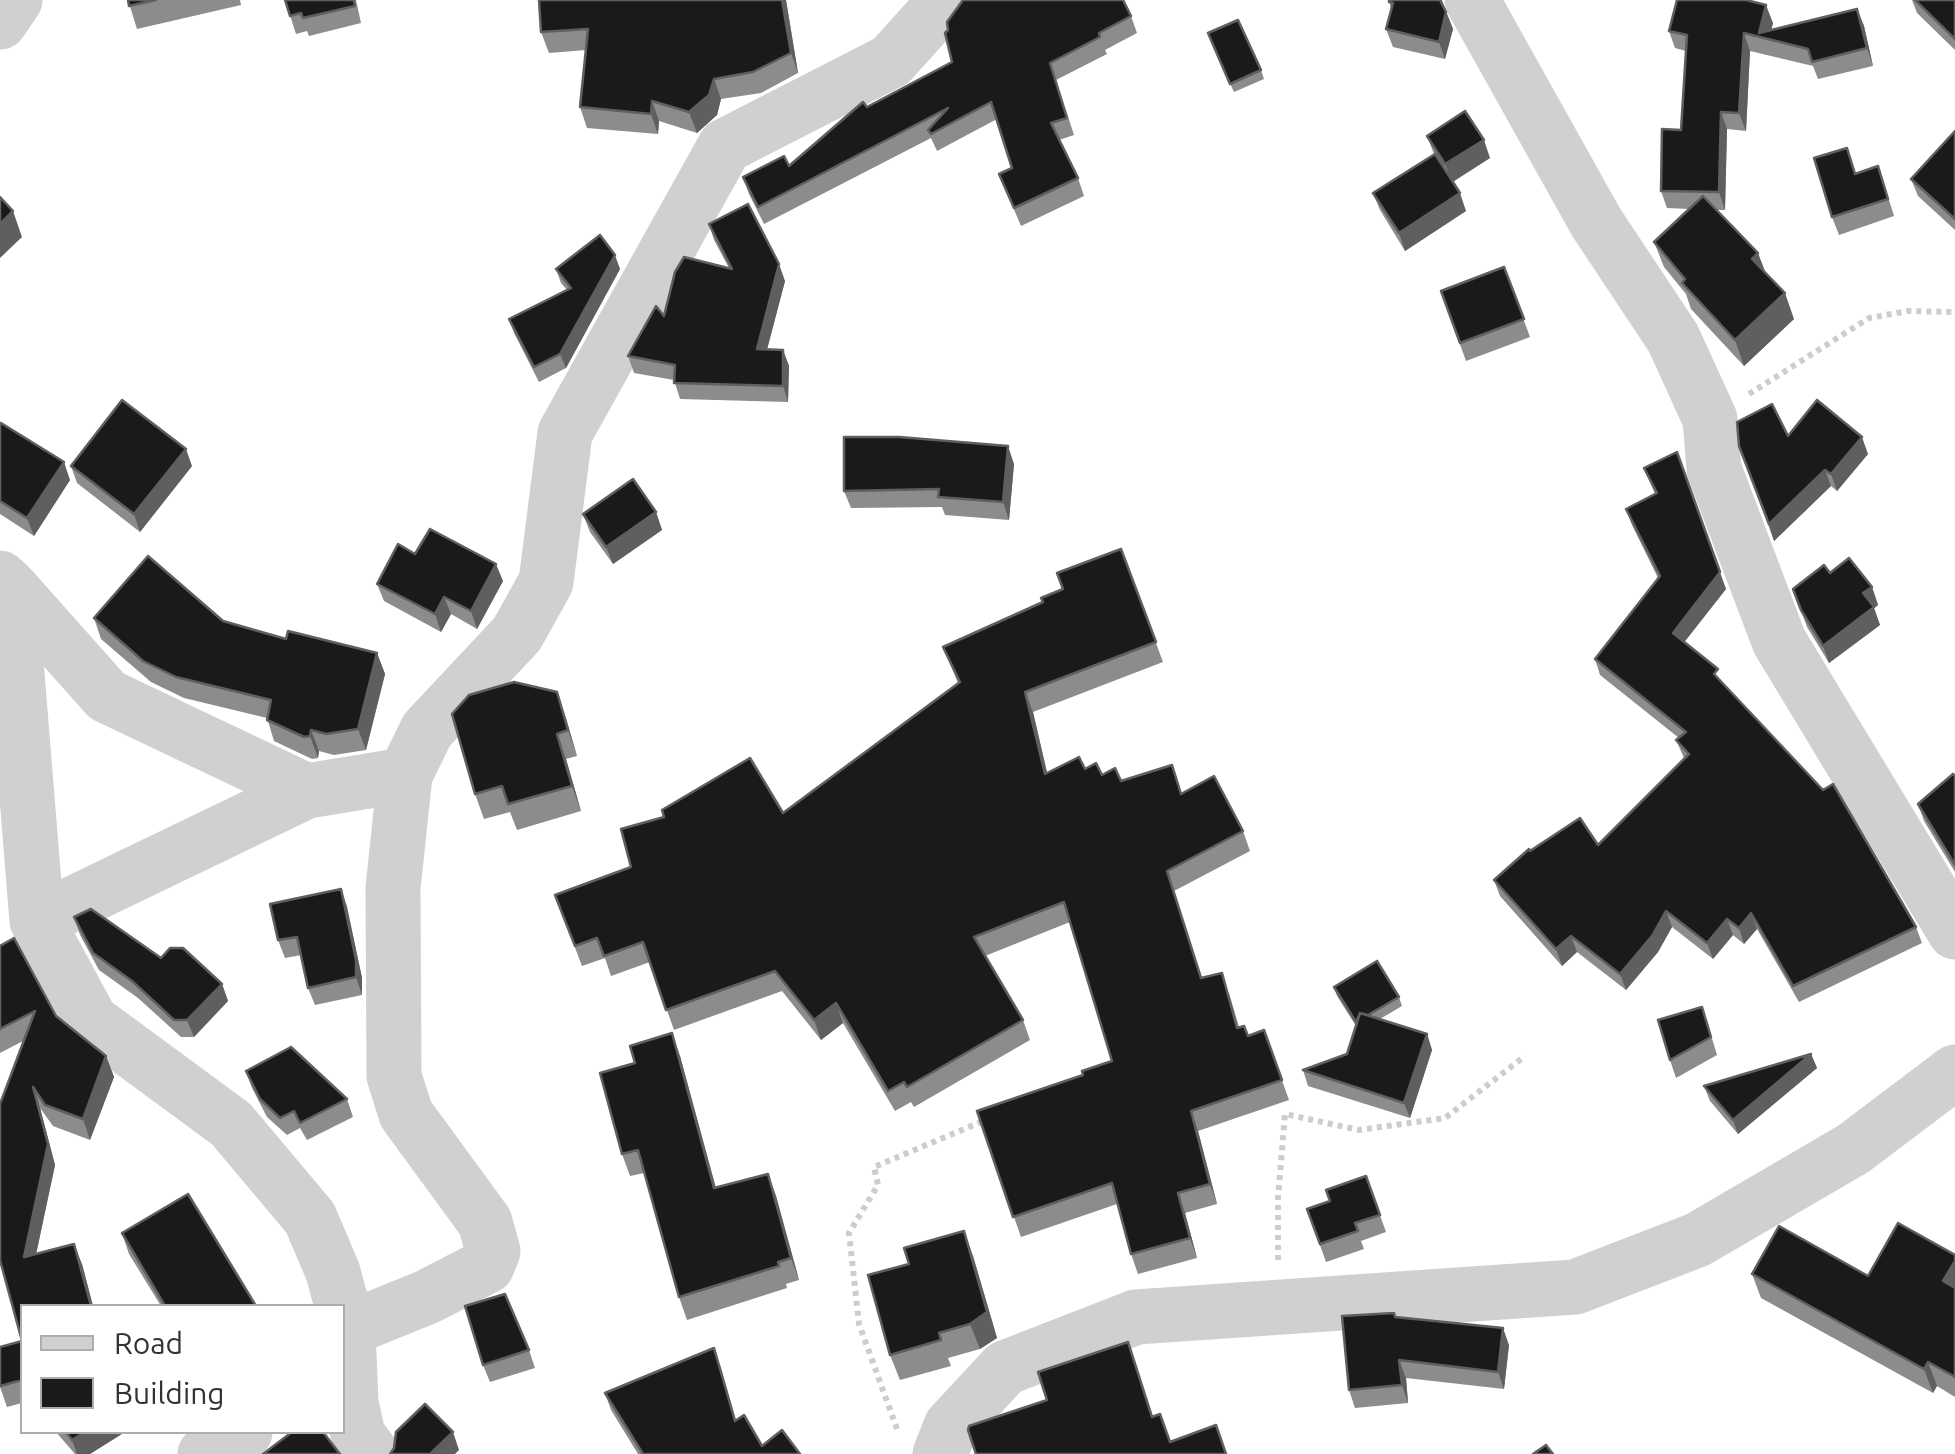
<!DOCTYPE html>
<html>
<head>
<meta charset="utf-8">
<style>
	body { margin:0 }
	#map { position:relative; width:1955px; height:1454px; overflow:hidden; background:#fff; font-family:Ubuntu,sans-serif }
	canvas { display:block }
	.legend { position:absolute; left:20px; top:1304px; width:325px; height:130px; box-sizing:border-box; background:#fff; border:2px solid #adadad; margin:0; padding:12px 18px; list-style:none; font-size:30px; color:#333 }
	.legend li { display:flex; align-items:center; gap:20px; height:50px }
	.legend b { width:50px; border:2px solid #adadad }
</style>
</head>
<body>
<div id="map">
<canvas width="1955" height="1454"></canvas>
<ul class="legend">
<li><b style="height:12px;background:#d0d0d0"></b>Road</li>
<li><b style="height:28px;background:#1a1a1a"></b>Building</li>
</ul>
</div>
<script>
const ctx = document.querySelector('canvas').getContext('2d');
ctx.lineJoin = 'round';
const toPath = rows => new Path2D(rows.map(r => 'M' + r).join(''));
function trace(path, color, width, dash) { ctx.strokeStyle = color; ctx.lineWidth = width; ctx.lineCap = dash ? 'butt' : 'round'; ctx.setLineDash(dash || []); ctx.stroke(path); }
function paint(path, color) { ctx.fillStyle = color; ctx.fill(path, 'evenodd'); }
trace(toPath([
	[1749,394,1869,318,1908,311,1955,312],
	[1278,1260,1278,1198,1285,1114,1359,1130,1445,1118,1525,1056],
	[897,1429,859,1324,849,1233,878,1185,874,1167,988,1119]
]), '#cdcdcd', 6, [5, 5]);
trace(toPath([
	[1472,0,1596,222,1673,338,1710,419,1714,469,1779,641,1955,932],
	[0,22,15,0],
	[0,578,10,587,37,921,91,1021,231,1124,310,1218,333,1272,342,1306],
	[10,587,107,696,307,791],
	[37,921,307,791,405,775],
	[342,1309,348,1329,351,1403,358,1435,372,1454],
	[342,1335,348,1329,427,1297,487,1266,493,1251,485,1222,406,1114,394,1076,393,888,405,775,427,730,517,634,546,582,565,433,725,146,891,61,946,0],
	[205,1454,245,1432],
	[940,1454,951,1426,1005,1368,1136,1317,1575,1287,1697,1240,1853,1149,1955,1072]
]), '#d0d0d0', 55);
paint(toPath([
	[128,0,240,0,241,5,137,29],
	[285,0,356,0,361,23,309,36,307,31,296,34],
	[786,0,798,73,761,93,721,99,717,115,697,133,659,121,658,134,587,128,580,107,586,50,549,53,541,32],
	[1389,0,1442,0,1453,29,1445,59,1393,47,1386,29,1391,9],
	[1912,0,1955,0,1955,50,1917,13],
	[1857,9,1864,26,1873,66,1818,79,1813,66,1750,51,1746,131,1727,129,1725,210,1717,210,1765,272,1794,319,1744,366,1691,309,1686,294,1664,267,1654,242,1689,209,1667,208,1661,191,1681,130,1686,51,1675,48,1669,31,1773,23,1771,30],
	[1131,16,1137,33,1105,50,1107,54,1056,80,1074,135,1059,140,1078,178,1084,196,1021,226,999,174,1012,168,997,119,937,151,931,138,764,224,749,194,743,177,789,166,867,107],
	[1211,42,1261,70,1264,79,1234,92],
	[1955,131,1955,230,1918,196,1911,179],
	[1427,136,1490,158,1453,182,1466,211,1405,251,1380,210,1373,193,1434,154],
	[1856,173,1884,184,1894,216,1839,235,1832,217],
	[709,224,785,281,767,349,783,350,789,366,788,402,680,399,674,380,634,373,628,356,664,316,729,268,714,240],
	[1504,267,1530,337,1466,361,1441,291],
	[556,269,620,269,566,368,539,382,514,333,509,319,567,290,561,283],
	[0,425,70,480,34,536,0,514],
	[1788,436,1868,454,1837,491,1831,486,1774,541,1739,446],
	[1014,464,1009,520,945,515,942,507,851,508,844,491],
	[71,466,192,466,140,532,77,483],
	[1644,468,1726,589,1684,642,1723,684,1916,927,1922,943,1799,1002,1757,929,1744,944,1733,935,1713,959,1672,927,1658,952,1626,990,1577,952,1562,966,1500,896,1494,880,1530,851,1598,845,1684,758,1676,740,1679,738,1600,675,1595,659,1658,578,1632,525,1626,509,1655,494],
	[656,512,662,530,613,564,590,532,583,514],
	[1121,549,1163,662,1033,712,1047,773,1085,769,1121,781,1182,794,1243,831,1250,851,1174,891,1202,978,1229,993,1239,1027,1248,1036,1264,1030,1289,1100,1198,1131,1217,1204,1185,1213,1197,1258,1138,1274,1131,1254,1117,1204,1021,1237,977,1111,1083,1075,1112,1061,1070,922,985,956,1023,1020,1030,1040,914,1107,911,1102,895,1111,843,1023,821,1040,782,991,674,1030,650,962,611,976,605,958,582,966,555,895,783,813,958,683,943,647,1043,602],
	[415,554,503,581,477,629,451,614,441,632,384,601,377,584],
	[1830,573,1872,587,1878,605,1874,608,1880,625,1829,663,1807,627,1793,589],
	[94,618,223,621,286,639,377,653,385,674,366,750,334,755,319,751,318,758,312,759,274,741,267,718,184,698,151,682,101,639],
	[557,692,577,756,566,759,581,811,517,830,510,812,484,819,475,794],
	[1955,776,1955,872,1924,821,1918,804],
	[341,889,347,907,362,978,362,995,315,1005,308,988,301,955,285,958,278,940],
	[74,917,161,958,222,984,228,1001,194,1037,181,1037,138,998,99,970,80,935],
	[0,946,56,1016,106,1056,114,1077,90,1140,53,1126,40,1108,55,1165,36,1254,82,1264,93,1306,22,1306,22,1403,7,1407,0,1387,22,1341,23,1041,0,1053],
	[1334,987,1399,997,1402,1006,1380,1019,1427,1034,1432,1050,1410,1118,1308,1086,1303,1070,1347,1054,1356,1026,1337,996],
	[1708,1025,1717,1055,1676,1078,1670,1060],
	[1811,1054,1817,1068,1738,1134,1710,1101,1704,1086],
	[680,1056,716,1188,768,1174,776,1196,799,1280,786,1284,787,1288,687,1320,679,1297,644,1173,630,1176,622,1154],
	[246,1071,347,1099,353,1117,307,1140,300,1128,287,1135,267,1117,252,1088],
	[1366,1176,1386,1232,1361,1241,1364,1249,1326,1262,1307,1209,1330,1201],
	[122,1233,256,1306,161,1306,129,1254],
	[1955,1255,1955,1397,1937,1386,1933,1393,1761,1298,1752,1274,1868,1276],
	[973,1256,997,1338,980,1349,948,1358,951,1366,900,1380,890,1355],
	[1394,1313,1396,1317,1509,1345,1504,1389,1406,1378,1408,1403,1355,1408,1349,1390],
	[529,1350,535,1368,490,1382,483,1365],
	[720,1365,736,1420,762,1446,800,1454,638,1454,611,1410,605,1393],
	[56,1432,125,1432,90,1454,75,1454]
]), '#8c8c8c');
paint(toPath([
	[782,0,786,0,798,73,791,53],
	[1766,5,1773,23,1769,39,1759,33],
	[1857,9,1864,26,1873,66,1867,48],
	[1446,12,1453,29,1445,59,1439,42],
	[1744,33,1750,51,1746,131,1739,113],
	[714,79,721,99,717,115,697,133,689,112],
	[652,101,659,121,658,134,651,114],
	[1721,112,1727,129,1725,210,1719,192],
	[1484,140,1490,158,1452,182,1445,164],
	[1460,193,1466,211,1405,251,1399,233],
	[13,211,22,237,0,258,0,224],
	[1758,253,1768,279,1752,259],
	[615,255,620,269,566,368,560,354],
	[779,264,785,281,763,365,757,349],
	[1785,293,1794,319,1744,366,1735,340],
	[783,350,789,366,788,402,783,386],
	[1862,437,1868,454,1837,491,1831,474],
	[1008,446,1014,464,1009,520,1003,502],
	[186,449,192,466,140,532,134,514],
	[1677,452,1726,589,1679,649,1673,633],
	[64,462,70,480,34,536,27,518],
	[1825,470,1831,486,1774,541,1769,524],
	[656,512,662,530,613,564,606,547],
	[496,564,503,581,477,629,471,611],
	[1872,587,1878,605,1874,608,1880,625,1829,663,1823,646,1863,593],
	[444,597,451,614,441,632,435,614],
	[377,653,385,674,366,750,358,729],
	[557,692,566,718,577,756,568,730],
	[1025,692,1033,712,1052,794,1045,774],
	[311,730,319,751,318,758,310,736],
	[557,734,566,759,581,811,572,786],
	[341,889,347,907,362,978,362,995,356,977],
	[1666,911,1672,927,1658,952,1626,990,1620,974],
	[1751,913,1757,929,1744,944,1739,928],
	[1727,919,1733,935,1713,959,1707,943],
	[1571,936,1577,952,1562,966,1556,949],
	[222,984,228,1001,194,1037,187,1020],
	[836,1003,843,1023,821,1040,814,1020],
	[672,1033,680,1056,722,1211,714,1188],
	[1427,1034,1432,1050,1410,1118,1404,1103],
	[1811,1054,1817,1068,1738,1134,1733,1120],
	[106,1056,114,1077,90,1140,83,1119],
	[33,1087,40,1108,55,1165,31,1278,24,1257],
	[1191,1111,1198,1131,1217,1204,1210,1184],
	[768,1174,776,1196,799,1280,791,1258],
	[1178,1193,1185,1213,1197,1258,1190,1238],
	[964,1231,973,1256,997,1338,980,1349,970,1324],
	[74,1244,82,1264,93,1306,91,1306],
	[1955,1261,1955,1300,1943,1281],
	[1503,1328,1509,1345,1504,1389,1498,1372],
	[1399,1360,1406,1378,1408,1403,1402,1385],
	[1928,1362,1937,1386,1933,1393,1924,1369],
	[85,1432,125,1432,90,1454,77,1454,72,1440],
	[453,1432,459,1450,455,1454,430,1454]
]), '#5f5f5f');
const building = toPath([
	[128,0,156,0,129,6,128,0],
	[285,0,354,0,355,6,303,18,301,13,290,16,285,0],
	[539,0,782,0,791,53,753,72,714,79,709,95,689,112,652,101,651,114,580,107,588,29,541,32,539,0],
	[963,0,1123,0,1131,16,1099,33,1100,37,1050,63,1067,118,1051,123,1078,178,1014,208,999,174,1012,168,991,102,931,134,928,130,948,108,758,207,743,177,784,156,789,166,863,102,867,107,952,62,945,33,948,30,947,22,963,0],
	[1389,0,1440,0,1446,12,1439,42,1386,29,1393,3,1389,2,1389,0],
	[1677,0,1746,0,1766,5,1759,33,1857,9,1867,48,1812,62,1808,49,1744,33,1739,113,1721,112,1719,192,1661,191,1662,129,1681,130,1687,35,1669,31,1677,0],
	[1915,0,1955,0,1955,39,1915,0],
	[1238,20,1261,70,1230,84,1208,33,1238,20],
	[1465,111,1484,140,1445,164,1427,136,1465,111],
	[1955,131,1955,219,1911,179,1955,131],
	[1847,148,1855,174,1878,166,1888,199,1832,217,1814,158,1847,148],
	[1435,154,1460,193,1399,233,1373,193,1435,154],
	[1703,196,1758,253,1752,259,1785,293,1735,340,1682,283,1685,279,1654,242,1703,196],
	[0,197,13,211,0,224,0,197],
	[748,204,779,264,757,349,783,350,783,386,674,383,675,365,628,356,656,306,664,316,675,272,684,257,732,269,709,224,748,204],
	[600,235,615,255,560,354,534,367,509,319,571,288,556,269,600,235],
	[1504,267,1524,319,1460,343,1441,291,1504,267],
	[122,400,186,449,134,514,71,466,122,400],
	[1817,400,1862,437,1831,474,1825,470,1769,524,1739,446,1737,422,1772,404,1788,436,1817,400],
	[1,423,64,462,27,518,0,501,0,425,1,423],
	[844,437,899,437,1008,446,1003,502,938,497,939,489,844,491,844,437],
	[1677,452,1720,572,1673,633,1718,669,1714,674,1823,790,1833,784,1916,927,1793,986,1751,913,1739,928,1727,919,1707,943,1666,911,1652,936,1620,974,1571,936,1556,949,1494,880,1529,849,1530,851,1580,818,1598,845,1689,754,1676,740,1686,732,1595,659,1660,576,1626,509,1657,493,1644,468,1677,452],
	[633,479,656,512,606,547,583,514,633,479],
	[430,529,496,564,471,611,444,597,435,614,377,584,398,544,415,554,430,529],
	[1121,549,1156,642,1025,692,1045,774,1079,757,1085,769,1096,763,1102,775,1115,768,1121,781,1172,765,1181,794,1214,776,1243,831,1167,871,1201,978,1222,973,1237,1028,1244,1026,1248,1036,1264,1030,1282,1080,1191,1111,1210,1184,1178,1193,1190,1238,1131,1254,1112,1183,1013,1217,977,1111,1083,1075,1082,1071,1112,1061,1064,902,974,937,1023,1020,907,1087,904,1082,888,1091,836,1003,814,1020,775,971,666,1010,643,942,604,956,597,938,575,946,555,895,631,867,621,829,664,817,662,810,750,758,783,813,960,682,943,647,1043,602,1041,598,1063,589,1057,573,1121,549],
	[148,556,223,621,286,639,288,631,377,653,358,729,326,734,311,730,310,736,304,737,267,720,271,700,176,677,143,661,94,618,148,556],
	[1849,558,1872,587,1863,593,1874,607,1823,646,1801,610,1793,589,1824,565,1830,573,1849,558],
	[514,682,557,692,568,730,557,734,572,786,508,804,502,786,475,794,452,714,469,695,514,682],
	[1953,774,1955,776,1955,865,1918,804,1953,774],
	[341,889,356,960,356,977,308,988,297,937,278,940,270,904,341,889],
	[91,909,161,958,170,948,183,948,222,984,187,1020,174,1020,132,981,93,953,74,917,91,909],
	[14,938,56,1016,106,1056,83,1119,45,1105,33,1087,48,1144,24,1257,74,1244,91,1306,22,1306,22,1380,0,1386,0,1347,22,1341,0,1260,0,1104,35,1011,0,1029,0,946,14,938],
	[1377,961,1399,997,1368,1015,1360,1013,1356,1022,1334,987,1377,961],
	[1702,1007,1711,1037,1670,1060,1658,1020,1702,1007],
	[1360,1013,1427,1034,1404,1103,1303,1070,1347,1054,1360,1013],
	[672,1033,714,1188,768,1174,791,1258,778,1262,779,1266,679,1297,638,1150,622,1154,600,1073,635,1063,630,1046,672,1033],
	[291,1047,347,1099,300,1123,294,1111,280,1118,260,1099,246,1071,291,1047],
	[1811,1054,1733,1120,1704,1086,1811,1054],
	[1366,1176,1380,1215,1355,1223,1358,1231,1320,1244,1307,1209,1330,1201,1326,1190,1366,1176],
	[188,1194,256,1306,165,1306,122,1233,188,1194],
	[1898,1223,1955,1255,1955,1261,1943,1281,1955,1288,1955,1377,1928,1362,1924,1369,1752,1274,1779,1226,1868,1276,1898,1223],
	[964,1231,987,1312,970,1324,939,1333,941,1340,890,1355,868,1275,909,1264,904,1248,964,1231],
	[505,1294,529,1350,483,1365,465,1306,505,1294],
	[1394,1313,1395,1317,1503,1328,1498,1372,1399,1360,1402,1385,1349,1390,1342,1316,1394,1313],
	[1128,1342,1152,1417,1160,1414,1170,1442,1216,1425,1226,1454,976,1454,968,1430,969,1426,1047,1400,1038,1372,1128,1342],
	[714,1348,735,1421,744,1415,762,1446,782,1430,800,1454,643,1454,605,1393,714,1348],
	[425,1404,453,1432,430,1454,390,1454,394,1448,396,1432,425,1404],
	[66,1432,85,1432,72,1440,66,1432],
	[292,1432,323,1432,340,1454,263,1454,292,1432],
	[1546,1445,1553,1454,1533,1454,1546,1445]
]);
paint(building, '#1a1a1a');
trace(building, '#5f5f5f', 2.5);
</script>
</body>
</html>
